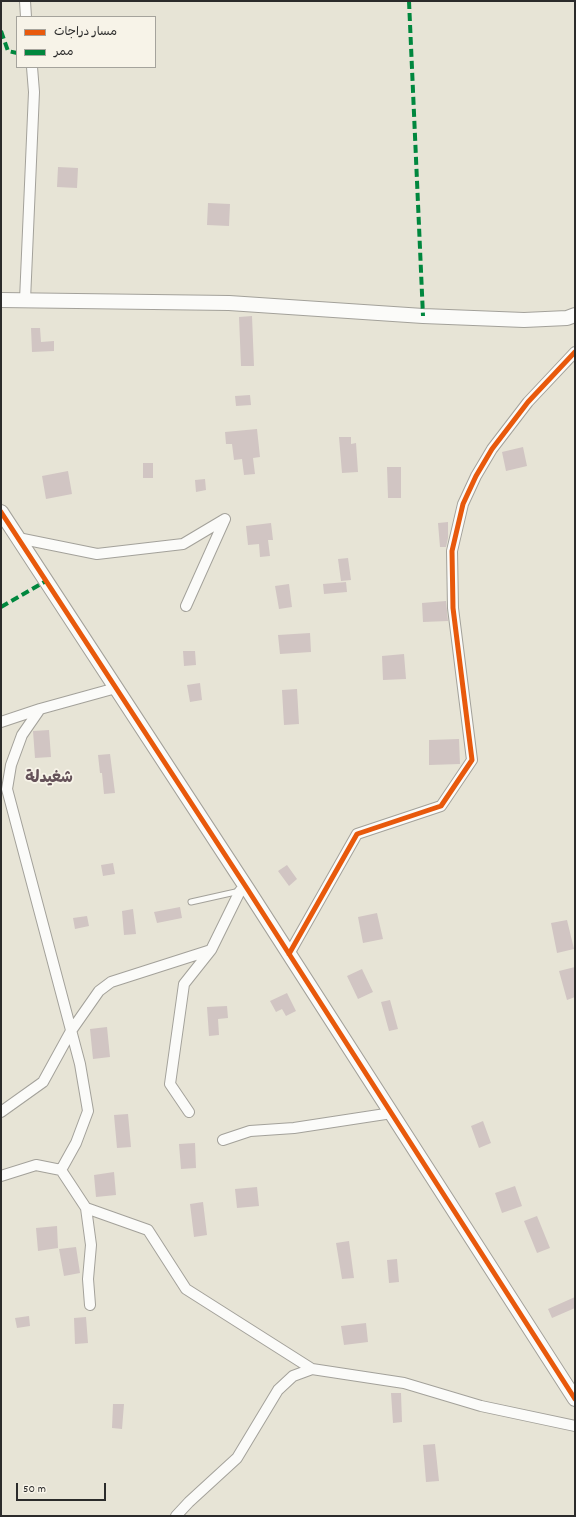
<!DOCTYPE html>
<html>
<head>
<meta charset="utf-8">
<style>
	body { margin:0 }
	#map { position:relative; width:576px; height:1517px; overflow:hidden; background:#e7e4d6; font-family:Dekko,"Playpen Sans Arabic",sans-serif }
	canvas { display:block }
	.frame { position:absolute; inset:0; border:2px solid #2b2b2b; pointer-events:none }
	.legend { position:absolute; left:16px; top:16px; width:140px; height:52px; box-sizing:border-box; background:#f7f3e8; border:1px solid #a5a39c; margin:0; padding:5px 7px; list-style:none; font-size:12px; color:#2b2b2b }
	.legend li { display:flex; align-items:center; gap:8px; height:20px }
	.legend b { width:20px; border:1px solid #a5a39c }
	.scale { position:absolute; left:16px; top:1483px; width:90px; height:18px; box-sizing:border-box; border:2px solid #2b2b2b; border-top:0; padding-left:5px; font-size:12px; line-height:14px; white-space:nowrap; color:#2b2b2b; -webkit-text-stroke:3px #f7f3e8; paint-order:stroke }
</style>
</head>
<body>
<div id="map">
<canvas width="576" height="1517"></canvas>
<div class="frame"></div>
<ul class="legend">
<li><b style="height:5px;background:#e8590c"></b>مسار دراجات</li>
<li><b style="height:5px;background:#00873e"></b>ممر</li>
</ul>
<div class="scale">50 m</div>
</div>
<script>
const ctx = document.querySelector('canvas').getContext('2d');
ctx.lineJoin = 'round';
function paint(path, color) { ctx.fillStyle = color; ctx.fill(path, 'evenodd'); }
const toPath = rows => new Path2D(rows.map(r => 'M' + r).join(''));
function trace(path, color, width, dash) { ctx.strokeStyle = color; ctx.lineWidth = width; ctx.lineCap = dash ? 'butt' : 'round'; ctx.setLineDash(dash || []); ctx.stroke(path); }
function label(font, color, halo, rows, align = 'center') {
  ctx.font = font + ' Dekko,"Playpen Sans Arabic",sans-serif'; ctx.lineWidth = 3.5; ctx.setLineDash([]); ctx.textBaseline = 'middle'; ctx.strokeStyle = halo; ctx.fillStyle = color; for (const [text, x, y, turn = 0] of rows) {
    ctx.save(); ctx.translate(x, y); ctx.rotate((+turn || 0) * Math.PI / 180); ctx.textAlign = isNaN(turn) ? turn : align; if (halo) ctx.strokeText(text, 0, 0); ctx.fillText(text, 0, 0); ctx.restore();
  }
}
paint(toPath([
	[58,167,78,168,77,188,57,187],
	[208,203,230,204,229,226,207,225],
	[252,316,254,366,241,366,239,317],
	[31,328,40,328,41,342,54,341,54,351,32,352],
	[250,395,251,405,236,406,235,396],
	[257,429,260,457,253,458,255,474,244,475,242,459,234,460,232,444,226,444,225,432],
	[339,437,351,437,351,444,356,443,358,472,342,473],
	[523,447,527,466,506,471,502,452],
	[143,463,153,463,153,478,143,478],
	[387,467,401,467,401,498,388,498],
	[68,471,72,494,46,499,42,476],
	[205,479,206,490,196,492,195,480],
	[448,522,448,538,446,547,440,547,438,523],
	[271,523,273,540,268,540,270,556,260,557,259,544,248,545,246,526],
	[348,558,351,580,341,581,338,559],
	[346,582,347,592,324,594,323,584],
	[289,584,292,607,279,609,275,586],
	[446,601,448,621,423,622,422,603],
	[310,633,311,652,280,654,278,635],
	[183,651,195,651,196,665,184,666],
	[404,654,406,679,383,680,382,656],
	[200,683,202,700,190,702,187,685],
	[297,689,299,724,284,725,282,690],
	[49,730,51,757,35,758,33,731],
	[459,739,460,764,429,765,429,740],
	[110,754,115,793,104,794,102,773,100,773,98,755],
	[113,863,115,874,103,876,101,865],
	[287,865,297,879,289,886,278,871],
	[180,907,182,918,157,923,154,912],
	[133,909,136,934,124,935,122,911],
	[377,913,383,939,363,943,358,917],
	[87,916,89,926,75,929,73,918],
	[567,920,574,949,557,953,551,923],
	[575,967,575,997,567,1000,559,971],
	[362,969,373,992,358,999,347,976],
	[287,993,296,1011,286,1016,282,1009,276,1012,270,1001],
	[390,1000,398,1029,389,1031,381,1002],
	[227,1006,228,1018,218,1019,219,1035,209,1036,207,1007],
	[107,1027,110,1057,93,1059,90,1029],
	[128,1114,131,1147,117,1148,114,1115],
	[483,1121,491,1143,479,1148,471,1126],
	[195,1143,196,1168,181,1169,179,1144],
	[114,1172,116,1195,96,1197,94,1175],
	[515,1186,522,1206,502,1213,495,1193],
	[257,1187,259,1206,237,1208,235,1189],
	[203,1202,207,1235,194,1237,190,1204],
	[537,1216,550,1248,537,1253,524,1221],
	[57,1226,58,1248,38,1251,36,1228],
	[349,1241,354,1278,342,1279,336,1243],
	[76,1247,80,1273,64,1276,59,1249],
	[397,1259,399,1282,389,1283,387,1260],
	[575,1297,575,1308,552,1318,548,1309],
	[29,1316,30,1326,17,1328,15,1318],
	[86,1317,88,1343,75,1344,74,1318],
	[366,1323,368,1342,344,1345,341,1326],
	[391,1393,401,1393,402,1422,393,1423],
	[113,1404,124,1404,122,1429,112,1428],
	[435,1444,439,1481,426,1482,423,1445]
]), '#d1c5c3');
const lane = toPath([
	[191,902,240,891]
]);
const street = toPath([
	[25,1,26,17],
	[25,300,34,92,32,67],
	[18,538,97,554,183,544,225,519,186,606],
	[1,722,40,709],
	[289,954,357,834,441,806,472,760,453,608,452,551,463,504,476,476,492,449,528,402,575,352],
	[1,1112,43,1082,71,1031,99,991,111,982,211,950,240,891,248,890],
	[189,1112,170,1084,184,984,211,950],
	[223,1140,250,1131,294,1128,392,1113],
	[61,1170,76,1143,88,1111,80,1064,7,789,11,765,22,735,40,709,116,688],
	[1,1176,36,1165,61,1170,86,1208,148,1230,186,1289,312,1369],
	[86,1208,91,1245,88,1279,90,1305],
	[176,1516,189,1502,237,1458,278,1390,293,1376,312,1369,404,1383,481,1406,575,1426]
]);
const secondary = toPath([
	[1,300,229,303,423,316,524,320,567,318,575,315],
	[1,512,248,890,575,1399]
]);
trace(lane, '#a3a19a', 7);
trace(street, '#a3a19a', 12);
trace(secondary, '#a3a19a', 16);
trace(lane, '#fbfbf9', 5);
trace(street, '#fbfbf9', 10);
trace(secondary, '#fbfbf9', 14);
trace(toPath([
	[409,1,423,316],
	[1,31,8,51,17,53],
	[1,607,46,581]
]), '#00873e', 4, [8, 4]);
trace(toPath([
	[1,512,248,890,575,1399],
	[289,954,357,834,441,806,472,760,453,608,452,551,463,504,476,476,492,449,528,402,575,352]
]), '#e8590c', 5);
label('bold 16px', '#655259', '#f7f3e8', [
	["شغيدلة",49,780]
]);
</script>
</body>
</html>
